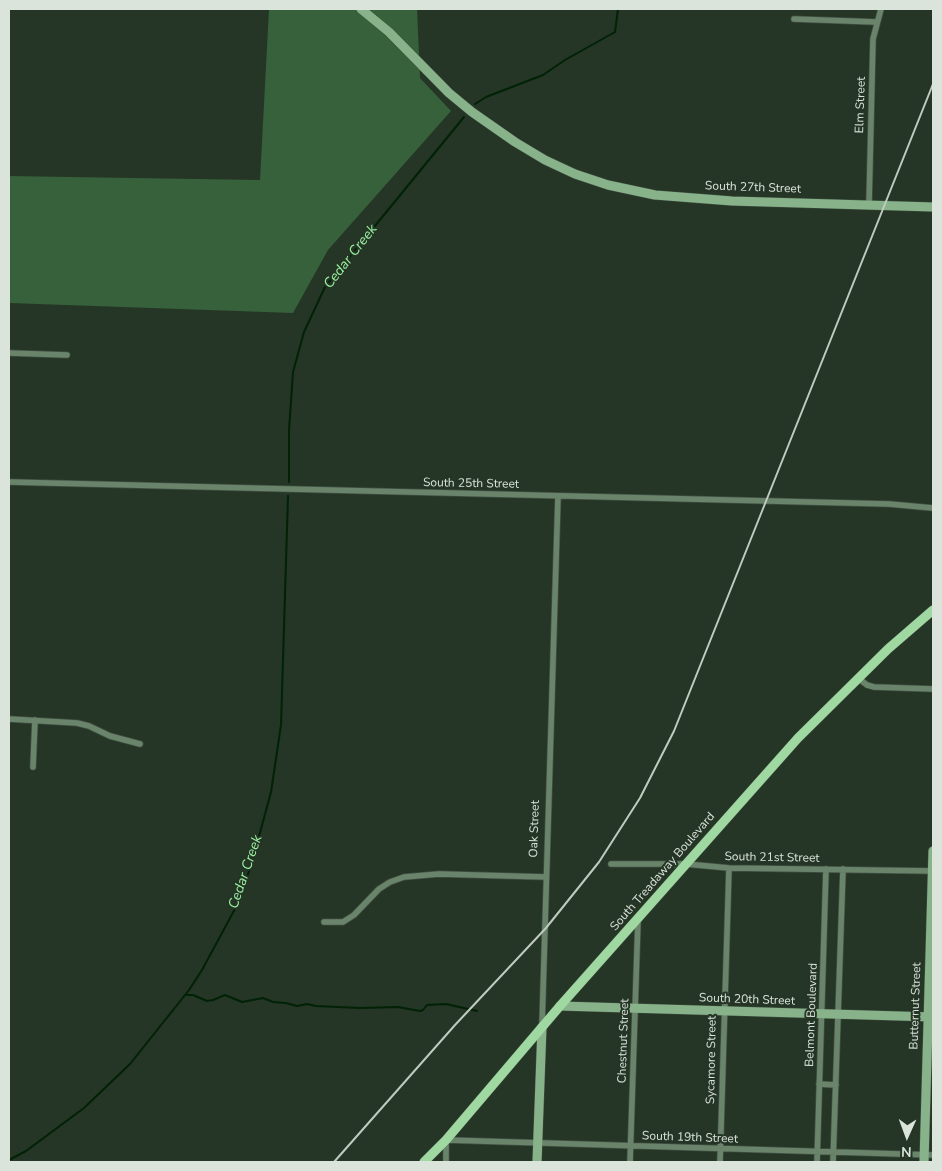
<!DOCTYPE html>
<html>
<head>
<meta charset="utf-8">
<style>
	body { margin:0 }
	#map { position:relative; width:942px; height:1171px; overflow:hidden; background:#253526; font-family:"Nunito Sans",sans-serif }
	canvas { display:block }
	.frame { position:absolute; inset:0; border:10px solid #dae4da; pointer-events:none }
	.north { position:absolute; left:882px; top:1111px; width:50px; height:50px; -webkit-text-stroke:4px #253526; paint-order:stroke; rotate:182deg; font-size:14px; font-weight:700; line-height:20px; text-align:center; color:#dae4da }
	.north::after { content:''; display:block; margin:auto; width:18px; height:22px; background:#dae4da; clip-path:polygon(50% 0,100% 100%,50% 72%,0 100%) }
</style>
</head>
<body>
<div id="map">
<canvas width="942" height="1171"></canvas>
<div class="frame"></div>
<div class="north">N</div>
</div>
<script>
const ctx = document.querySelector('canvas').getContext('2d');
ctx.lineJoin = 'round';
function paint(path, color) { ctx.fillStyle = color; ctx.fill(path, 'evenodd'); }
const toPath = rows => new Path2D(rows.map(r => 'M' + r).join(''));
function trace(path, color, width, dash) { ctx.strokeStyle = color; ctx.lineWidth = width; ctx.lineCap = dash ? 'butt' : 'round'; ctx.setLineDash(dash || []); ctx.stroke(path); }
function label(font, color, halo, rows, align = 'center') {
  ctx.font = font + ' "Nunito Sans",sans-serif'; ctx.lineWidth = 4; ctx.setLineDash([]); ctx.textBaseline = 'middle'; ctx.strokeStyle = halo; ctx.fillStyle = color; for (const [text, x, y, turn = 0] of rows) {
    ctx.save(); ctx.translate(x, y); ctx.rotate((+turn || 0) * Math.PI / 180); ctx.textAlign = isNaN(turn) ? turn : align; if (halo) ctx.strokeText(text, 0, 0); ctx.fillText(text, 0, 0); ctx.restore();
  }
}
paint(toPath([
	[269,9,417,9,420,78,451,111,328,250,293,313,9,303,9,176,260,180]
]), '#37613a');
trace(toPath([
	[475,104,486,97,543,75,565,60,615,32,618,9],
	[289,482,289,430,293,372,304,332,325,287,464,117],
	[185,995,193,995,207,1001,213,1000,225,995,242,1002,263,998,273,1002,286,1003,297,1006,307,1004,316,1006,360,1008,398,1007,420,1011,423,1010,427,1005,446,1004,477,1011],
	[9,1160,26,1151,84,1108,130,1064,189,990,202,970,236,907,251,866,271,792,281,725,288,496]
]), '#012205', 2);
const street = toPath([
	[794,19,876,22],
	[869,204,873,39,881,9],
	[9,353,67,355],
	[9,482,889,504,933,508],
	[858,678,867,685,874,687,933,689],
	[9,719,77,723,89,726,110,736,140,744],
	[33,767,35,720],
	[611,864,686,864,729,868,933,871],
	[324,922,343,922,354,915,379,889,390,882,404,877,439,874,546,877],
	[542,1026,558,496],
	[819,1084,836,1085],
	[446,1162,446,1140,933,1155],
	[630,1162,638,920],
	[720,1162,729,868],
	[817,1162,826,869],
	[833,1162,843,869]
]);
const secondary = toPath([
	[361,9,389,32,449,93,472,112,515,142,545,160,575,174,608,185,655,195,732,201,933,207],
	[560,1006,933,1017],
	[537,1162,542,1027],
	[924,1162,933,851]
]);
const primary = toPath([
	[424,1162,446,1140,560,1006,798,738,888,649,933,610]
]);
trace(street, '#425143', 7);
trace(secondary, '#425143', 10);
trace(primary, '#425143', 10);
trace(street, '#69846a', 5.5);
trace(secondary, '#88b38a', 9);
trace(primary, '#a0d8a2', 9);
trace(toPath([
	[334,1162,455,1025,546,928,599,862,640,798,674,731,933,84]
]), '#c0cbc0', 2);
label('12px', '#dae4da', '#253526', [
	["Elm Street",861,105,-88],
	["South 27th Street",753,188,2],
	["South 25th Street",471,484,1],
	["Oak Street",535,829,-88],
	["South 21st Street",772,858,1],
	["South Treadaway Boulevard",663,872,-49],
	["South 20th Street",747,1000,2],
	["Butternut Street",916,1006,-88],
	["Belmont Boulevard",812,1015,-88],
	["Chestnut Street",624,1041,-88],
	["Sycamore Street",712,1060,-89],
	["South 19th Street",690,1138,2]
]);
label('italic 14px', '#9bf3a1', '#253526', [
	["Cedar Creek",351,257,-52],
	["Cedar Creek",246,872,-71]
]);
</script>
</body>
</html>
